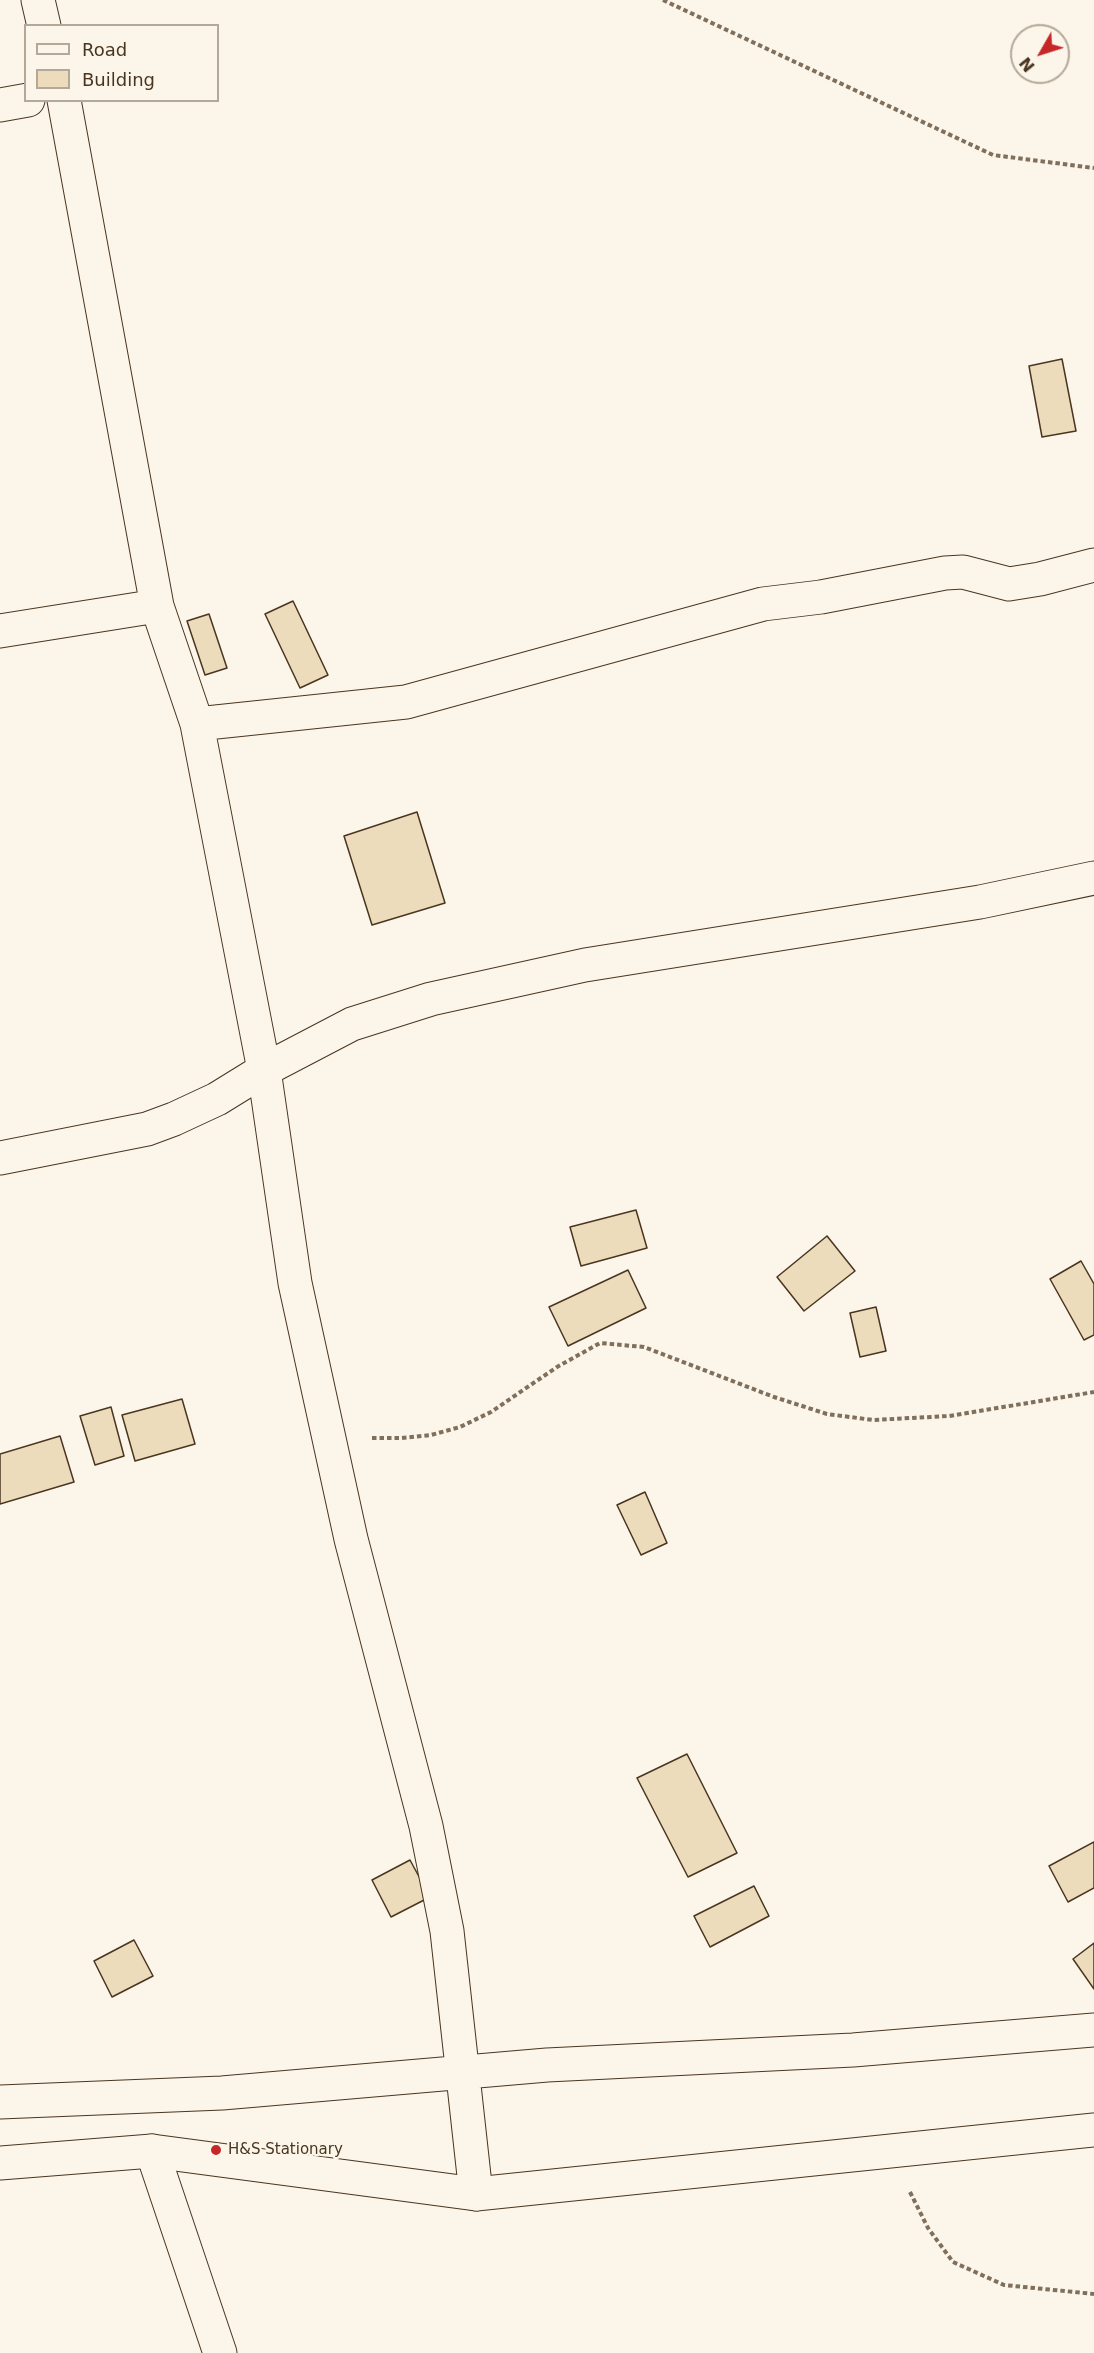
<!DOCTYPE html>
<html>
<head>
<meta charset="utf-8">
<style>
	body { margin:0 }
	#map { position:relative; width:1094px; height:2353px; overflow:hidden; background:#fbf6e9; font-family:"DejaVu Sans",sans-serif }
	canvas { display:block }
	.legend { position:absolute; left:24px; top:24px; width:195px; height:78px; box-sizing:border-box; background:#fbf6e9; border:2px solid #b4a999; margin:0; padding:8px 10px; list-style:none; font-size:18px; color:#4a3520 }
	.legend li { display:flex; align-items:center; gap:12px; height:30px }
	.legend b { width:30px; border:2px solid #b4a999 }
	.north { position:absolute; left:1010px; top:24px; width:60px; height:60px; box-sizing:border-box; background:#fbf6e9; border:2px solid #b4a999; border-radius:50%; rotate:231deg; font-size:16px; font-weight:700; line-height:24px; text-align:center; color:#4a3520 }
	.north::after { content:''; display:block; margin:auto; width:21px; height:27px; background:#c62828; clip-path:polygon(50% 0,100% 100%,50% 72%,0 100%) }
</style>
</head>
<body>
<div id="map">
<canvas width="1094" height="2353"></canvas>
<ul class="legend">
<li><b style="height:8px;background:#fbf6e9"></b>Road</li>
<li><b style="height:16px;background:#ecdcbc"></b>Building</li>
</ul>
<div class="north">N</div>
</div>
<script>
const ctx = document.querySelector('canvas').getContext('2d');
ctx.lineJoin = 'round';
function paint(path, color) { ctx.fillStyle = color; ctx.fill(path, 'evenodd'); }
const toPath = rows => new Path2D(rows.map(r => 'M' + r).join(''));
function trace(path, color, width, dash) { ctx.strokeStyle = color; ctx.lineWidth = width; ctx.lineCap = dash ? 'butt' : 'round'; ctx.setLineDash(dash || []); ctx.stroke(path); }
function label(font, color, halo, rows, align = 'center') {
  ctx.font = font + ' "DejaVu Sans",sans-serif'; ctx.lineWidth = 4.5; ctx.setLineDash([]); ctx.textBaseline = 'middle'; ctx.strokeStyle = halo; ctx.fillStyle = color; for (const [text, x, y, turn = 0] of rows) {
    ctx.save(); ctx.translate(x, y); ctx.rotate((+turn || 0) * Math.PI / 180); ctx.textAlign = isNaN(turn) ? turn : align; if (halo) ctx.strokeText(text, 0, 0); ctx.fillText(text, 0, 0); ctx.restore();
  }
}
const building = toPath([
	[1062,359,1076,431,1042,437,1029,366,1062,359],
	[293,601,328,675,300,688,265,614,293,601],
	[209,614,227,668,205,675,187,621,209,614],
	[417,812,445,903,372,925,344,836,417,812],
	[636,1210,647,1248,581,1266,570,1227,636,1210],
	[827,1236,855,1271,804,1311,777,1277,827,1236],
	[1081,1261,1094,1284,1094,1335,1084,1340,1050,1279,1081,1261],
	[628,1270,646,1308,568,1346,549,1307,628,1270],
	[876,1307,886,1351,860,1357,850,1313,876,1307],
	[182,1399,195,1444,135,1461,122,1415,182,1399],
	[111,1407,124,1456,95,1465,80,1416,111,1407],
	[60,1436,74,1482,0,1504,0,1454,60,1436],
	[645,1492,667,1543,641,1555,617,1505,645,1492],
	[687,1754,737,1853,688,1877,637,1778,687,1754],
	[1094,1842,1094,1888,1068,1902,1049,1866,1094,1842],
	[410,1860,430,1897,391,1917,372,1880,410,1860],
	[754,1886,769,1916,710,1947,694,1916,754,1886],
	[134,1940,153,1976,112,1997,94,1961,134,1940],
	[1094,1943,1094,1989,1073,1959,1094,1943]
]);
paint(building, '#ecdcbc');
trace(building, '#4a3520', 1.5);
const minor = toPath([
	[38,0,44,26],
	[64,100,157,606,197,724,264,1070,295,1283,351,1539,426,1826,447,1931,476,2194],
	[0,105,28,100],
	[0,631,157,606],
	[197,724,406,702,763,604,821,597,945,573,963,572,1009,584,1040,579,1094,565],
	[0,1158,147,1129,174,1119,217,1099,264,1070,352,1024,431,999,585,965,980,902,1094,878],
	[0,2102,222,2093,547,2065,853,2050,1094,2030],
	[152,2151,220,2353]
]);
const major = toPath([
	[0,2163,152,2151,476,2194,1094,2130]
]);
trace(minor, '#4a3520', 35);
trace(major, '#4a3520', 35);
trace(toPath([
	[663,0,993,155,1094,168],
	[372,1438,402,1438,431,1435,460,1427,491,1412,557,1367,600,1343,644,1347,774,1397,827,1414,873,1420,949,1416,1094,1392],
	[910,2192,928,2228,953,2262,1004,2285,1094,2294]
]), '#7f6f5c', 4, [4.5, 3]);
trace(minor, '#fbf6e9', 33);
trace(major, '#fbf6e9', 33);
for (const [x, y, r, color] of [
	[216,2150,6,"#c62828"]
]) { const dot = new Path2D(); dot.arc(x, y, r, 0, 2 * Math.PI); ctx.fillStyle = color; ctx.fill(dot); trace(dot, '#fbf6e9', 2); }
label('15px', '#4a3520', '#fbf6e9', [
	["H&S Stationary",228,2150]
], 'left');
</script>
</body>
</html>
